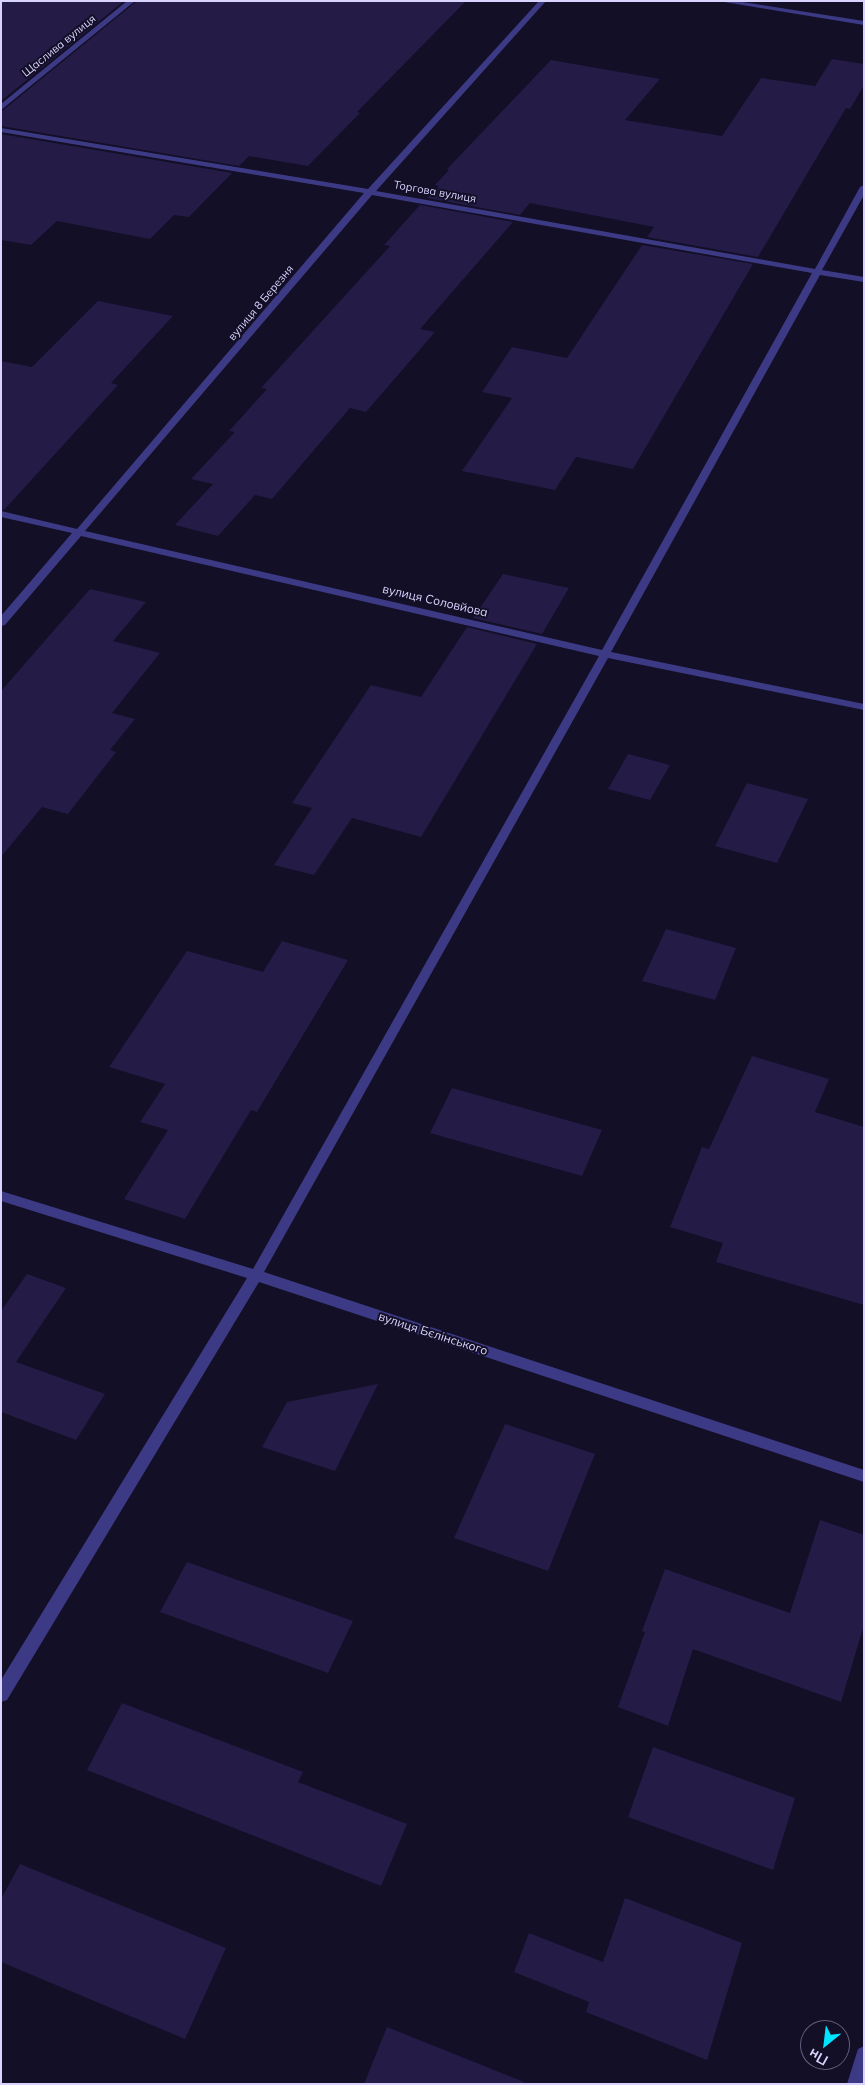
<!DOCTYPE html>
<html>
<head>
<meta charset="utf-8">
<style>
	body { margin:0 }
	#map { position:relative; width:865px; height:2085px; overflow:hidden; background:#130f26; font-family:Mulish,sans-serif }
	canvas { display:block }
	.frame { position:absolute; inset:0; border:2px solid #d9d4ff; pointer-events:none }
	.north { position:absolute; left:800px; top:2020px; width:50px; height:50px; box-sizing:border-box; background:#130f26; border:1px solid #625e7d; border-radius:50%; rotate:209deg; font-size:14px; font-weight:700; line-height:20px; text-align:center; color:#d9d4ff }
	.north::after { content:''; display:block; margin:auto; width:18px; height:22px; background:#00e5ff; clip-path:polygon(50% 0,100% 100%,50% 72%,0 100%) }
</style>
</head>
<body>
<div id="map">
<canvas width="865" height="2085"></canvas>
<div class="frame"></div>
<div class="north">Пн</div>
</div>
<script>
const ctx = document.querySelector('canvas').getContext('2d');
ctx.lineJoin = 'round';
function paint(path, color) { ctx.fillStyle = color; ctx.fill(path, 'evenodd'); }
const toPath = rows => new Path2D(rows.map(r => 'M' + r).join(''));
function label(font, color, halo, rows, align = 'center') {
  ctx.font = font + ' Mulish,sans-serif'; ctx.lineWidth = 4; ctx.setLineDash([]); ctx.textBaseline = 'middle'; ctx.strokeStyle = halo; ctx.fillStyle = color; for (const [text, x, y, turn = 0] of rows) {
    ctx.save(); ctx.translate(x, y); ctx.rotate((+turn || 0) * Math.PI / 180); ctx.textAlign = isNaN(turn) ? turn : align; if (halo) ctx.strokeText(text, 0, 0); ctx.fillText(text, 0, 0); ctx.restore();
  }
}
paint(toPath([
	[1,1,124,1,1,101],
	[137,1,466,1,357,112,360,113,308,166,249,156,239,166,1,126,1,112],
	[832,59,864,64,864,85,850,109,846,108,758,257,647,237,654,227,530,203,520,215,427,198,439,186,435,185,449,170,447,169,551,60,660,79,625,120,722,136,761,78,815,86],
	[1,134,232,173,189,217,174,215,150,239,57,221,31,245,1,240],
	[420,205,513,222,420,329,435,332,366,412,350,408,272,499,255,495,218,536,175,525,213,484,191,479,235,432,229,431,267,389,261,388,390,246,384,245],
	[642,245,753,264,633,469,576,457,555,490,462,471,512,398,482,392,512,347,567,358],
	[98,301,173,316,111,383,118,385,4,510,1,509,1,361,32,367],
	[503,574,569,588,542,634,473,618],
	[90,589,146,602,113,641,160,653,112,713,135,719,110,750,116,752,68,814,42,807,1,857,1,691],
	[467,627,537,644,421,837,352,818,314,875,274,865,312,808,292,803,371,685,421,697],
	[628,754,670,765,650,800,608,789],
	[747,783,808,799,777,863,715,846],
	[666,929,736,948,715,1000,642,981],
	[282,941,348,960,257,1112,251,1110,185,1219,124,1199,168,1130,140,1122,165,1084,109,1067,187,951,263,972],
	[752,1056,829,1079,815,1112,864,1127,864,1305,716,1262,723,1243,670,1227,702,1147,709,1149],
	[452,1088,602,1130,582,1176,430,1133],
	[27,1274,66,1288,16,1362,105,1394,76,1440,1,1412,1,1311],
	[378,1384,335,1471,262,1447,287,1402],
	[505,1424,595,1454,548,1571,454,1538],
	[820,1520,864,1535,864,1625,841,1702,693,1649,668,1726,618,1707,645,1632,642,1631,665,1569,790,1613],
	[187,1562,353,1621,328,1673,160,1612],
	[122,1703,303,1772,298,1782,407,1824,381,1886,87,1770],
	[653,1747,795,1798,773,1870,628,1817],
	[20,1864,226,1948,185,2039,1,1962,1,1899],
	[625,1898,742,1943,707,2060,586,2012,589,2002,514,1972,529,1933,603,1962],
	[387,2027,524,2082,523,2084,364,2084]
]), '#241b47');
paint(toPath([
	[127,1,135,1,1,110,1,104,127,1],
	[539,1,546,1,376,191,815,269,860,187,864,185,864,195,822,270,864,277,864,282,820,275,611,652,864,704,864,710,608,658,264,1272,864,1470,864,1482,259,1282,7,1700,1,1702,1,1680,247,1278,1,1201,1,1191,253,1269,599,656,81,536,5,625,1,626,1,616,72,533,1,517,1,511,77,529,364,193,1,132,1,128,368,189,539,1],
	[372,195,812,273,602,650,85,531,372,195],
	[718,1,736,1,864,21,864,25,718,1],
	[864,2046,864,2084,847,2084,858,2049,864,2046]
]), '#3d3a85');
label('11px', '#d9d4ff', '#130f26', [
	["Щаслива вулиця",59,46,-39],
	["Торгова вулиця",435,192,10],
	["вулиця 8 Березня",261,303,-50]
]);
label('12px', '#d9d4ff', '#130f26', [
	["вулиця Соловйова",435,601,13],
	["вулиця Бєлінського",433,1334,18]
]);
</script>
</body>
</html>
